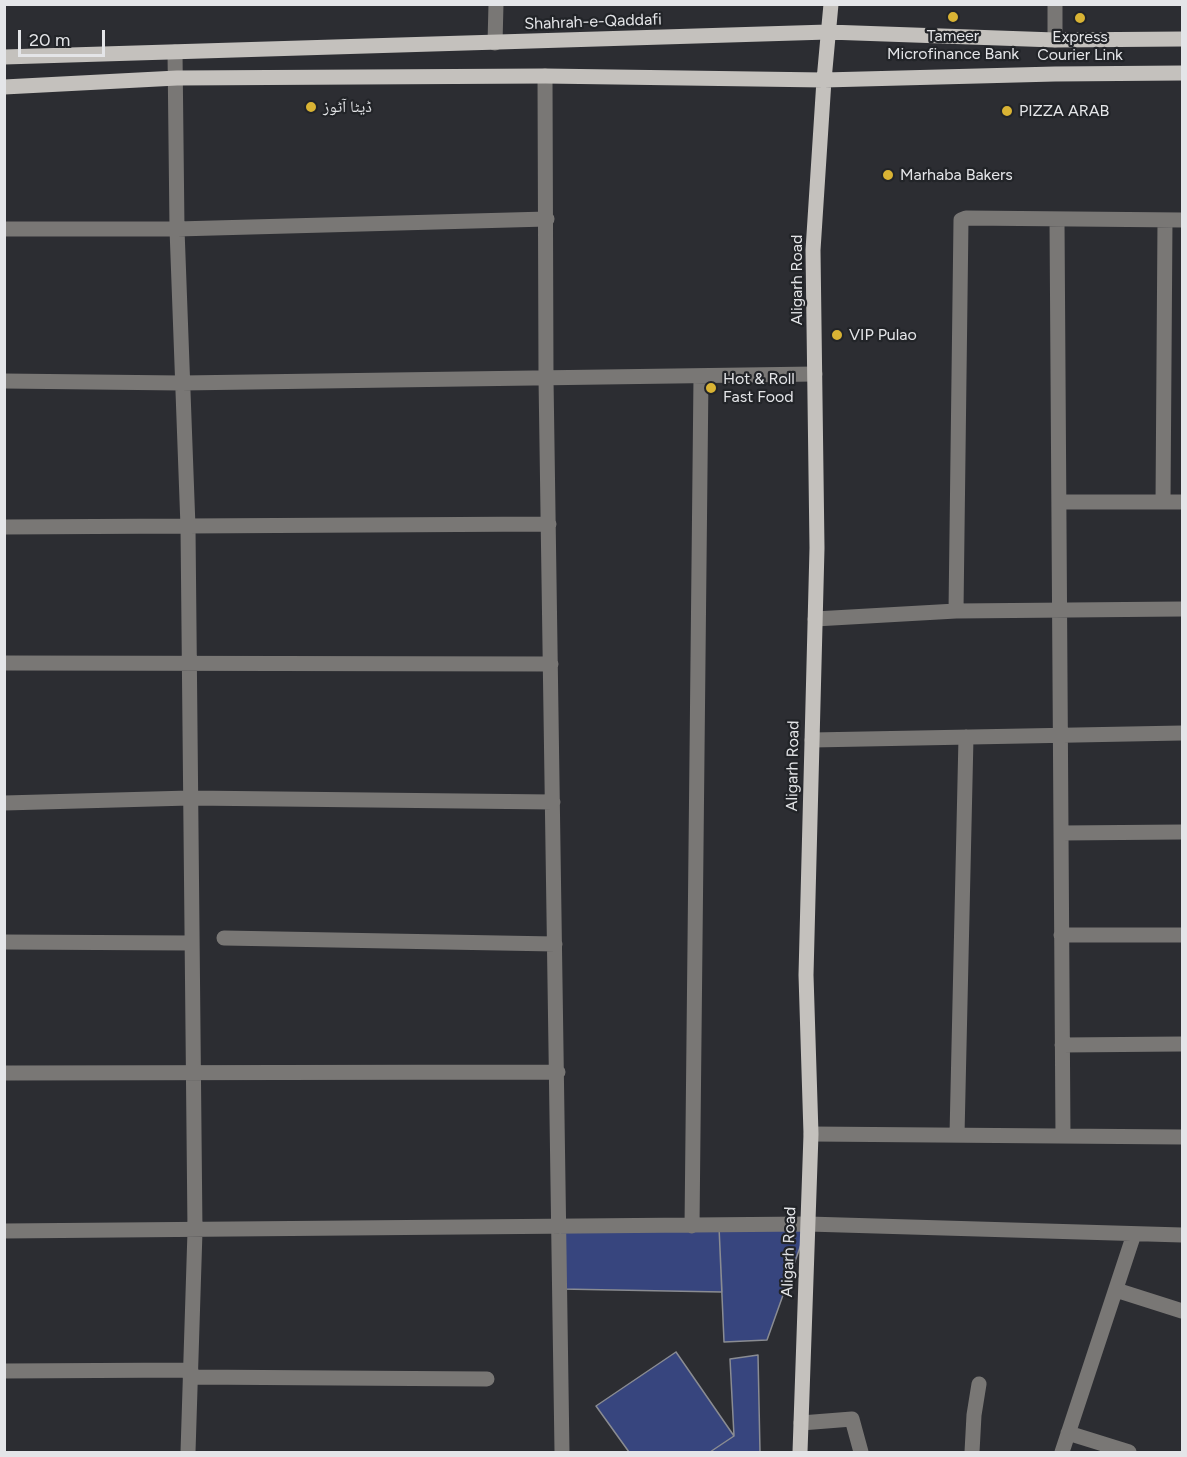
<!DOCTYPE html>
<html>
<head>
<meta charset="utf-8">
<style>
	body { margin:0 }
	#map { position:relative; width:1187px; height:1457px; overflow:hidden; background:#2c2d32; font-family:Figtree,sans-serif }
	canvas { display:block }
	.frame { position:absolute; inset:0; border:6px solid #e4e5e8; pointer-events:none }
	.scale { position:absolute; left:18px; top:30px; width:87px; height:27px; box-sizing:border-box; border:3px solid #e4e5e8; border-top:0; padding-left:8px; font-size:18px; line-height:21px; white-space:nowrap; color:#e4e5e8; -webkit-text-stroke:4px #222428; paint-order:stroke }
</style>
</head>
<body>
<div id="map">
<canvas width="1187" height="1457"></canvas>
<div class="frame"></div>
<div class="scale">20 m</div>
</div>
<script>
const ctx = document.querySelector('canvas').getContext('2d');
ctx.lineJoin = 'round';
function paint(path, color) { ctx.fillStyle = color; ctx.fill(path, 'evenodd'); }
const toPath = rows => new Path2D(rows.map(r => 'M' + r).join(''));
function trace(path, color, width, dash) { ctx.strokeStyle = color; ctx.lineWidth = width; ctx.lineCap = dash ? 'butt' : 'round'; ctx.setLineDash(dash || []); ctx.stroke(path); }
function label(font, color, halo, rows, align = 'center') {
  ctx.font = font + ' Figtree,"Noto Naskh Arabic",sans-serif'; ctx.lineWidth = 4.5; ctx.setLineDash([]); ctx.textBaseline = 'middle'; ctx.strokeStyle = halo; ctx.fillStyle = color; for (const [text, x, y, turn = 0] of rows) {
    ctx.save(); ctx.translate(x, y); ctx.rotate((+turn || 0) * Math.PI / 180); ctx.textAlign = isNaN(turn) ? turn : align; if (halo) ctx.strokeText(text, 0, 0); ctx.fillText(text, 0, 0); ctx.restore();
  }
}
const building = toPath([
	[808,1225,767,1340,724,1342,719,1227,808,1225],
	[560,1227,719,1227,722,1292,561,1289,560,1227],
	[676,1352,734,1436,710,1452,629,1452,596,1406,676,1352],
	[758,1355,760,1452,710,1452,734,1436,730,1359,758,1355]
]);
paint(building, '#37457e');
trace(building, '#8a8c92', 1.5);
trace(toPath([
	[1055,40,1055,4],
	[495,43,496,4],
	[175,52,177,229,188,527,195,1231,188,1452],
	[545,76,546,378,562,1452],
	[1057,219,1063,1136],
	[4,229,177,229,547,219],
	[4,381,181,383,815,374],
	[1059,502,1182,502],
	[1163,502,1165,220],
	[4,527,549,524],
	[956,611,961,220,966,218,1182,220],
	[815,619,956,611,1182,609],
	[4,663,551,664],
	[812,740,1182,733],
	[4,803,190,798,553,802],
	[1061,833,1182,832],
	[1061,935,1182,935],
	[224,938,555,944],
	[4,942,191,943],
	[1062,1045,1182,1044],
	[4,1073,558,1072],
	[811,1134,1182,1137],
	[957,1135,966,737],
	[692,1226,701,376],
	[4,1231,808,1224,1182,1235],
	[1116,1290,1182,1311],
	[4,1371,191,1370],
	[190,1377,487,1379],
	[801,1423,852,1419,861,1452],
	[1068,1433,1129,1452],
	[972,1452,974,1415,979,1384],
	[1062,1452,1134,1234]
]), '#797775', 15);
trace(toPath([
	[4,57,828,32,1055,40,1182,39],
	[4,87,177,78,545,76,824,80,1055,74,1182,73],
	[800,1452,811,1134,806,975,817,548,813,250,824,80,831,4]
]), '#c4c1bd', 15);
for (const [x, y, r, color] of [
	[953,17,6,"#d9b334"],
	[1080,18,6,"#d9b334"],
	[311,107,6,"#d9b334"],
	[1007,111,6,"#d9b334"],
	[888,175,6,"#d9b334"],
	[837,335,6,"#d9b334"],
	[711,388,6,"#d9b334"]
]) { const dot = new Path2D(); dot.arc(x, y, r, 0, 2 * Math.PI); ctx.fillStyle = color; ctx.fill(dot); trace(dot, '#222428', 2); }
label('16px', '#e4e5e8', '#222428', [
	["Shahrah-e-Qaddafi",593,22,-2],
	["Aligarh Road",797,280,-90],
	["Aligarh Road",793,766,-89],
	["Aligarh Road",789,1252,-88]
]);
label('16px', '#e4e5e8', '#222428', [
	["Tameer",953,36,"center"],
	["Microfinance Bank",953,54,"center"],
	["Express",1080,37,"center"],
	["Courier Link",1080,55,"center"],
	["ڈیٹا آٹوز",323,107],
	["PIZZA ARAB",1019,111],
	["Marhaba Bakers",900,175],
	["VIP Pulao",849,335],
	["Hot & Roll",723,379],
	["Fast Food",723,397]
], 'left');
</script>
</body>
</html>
